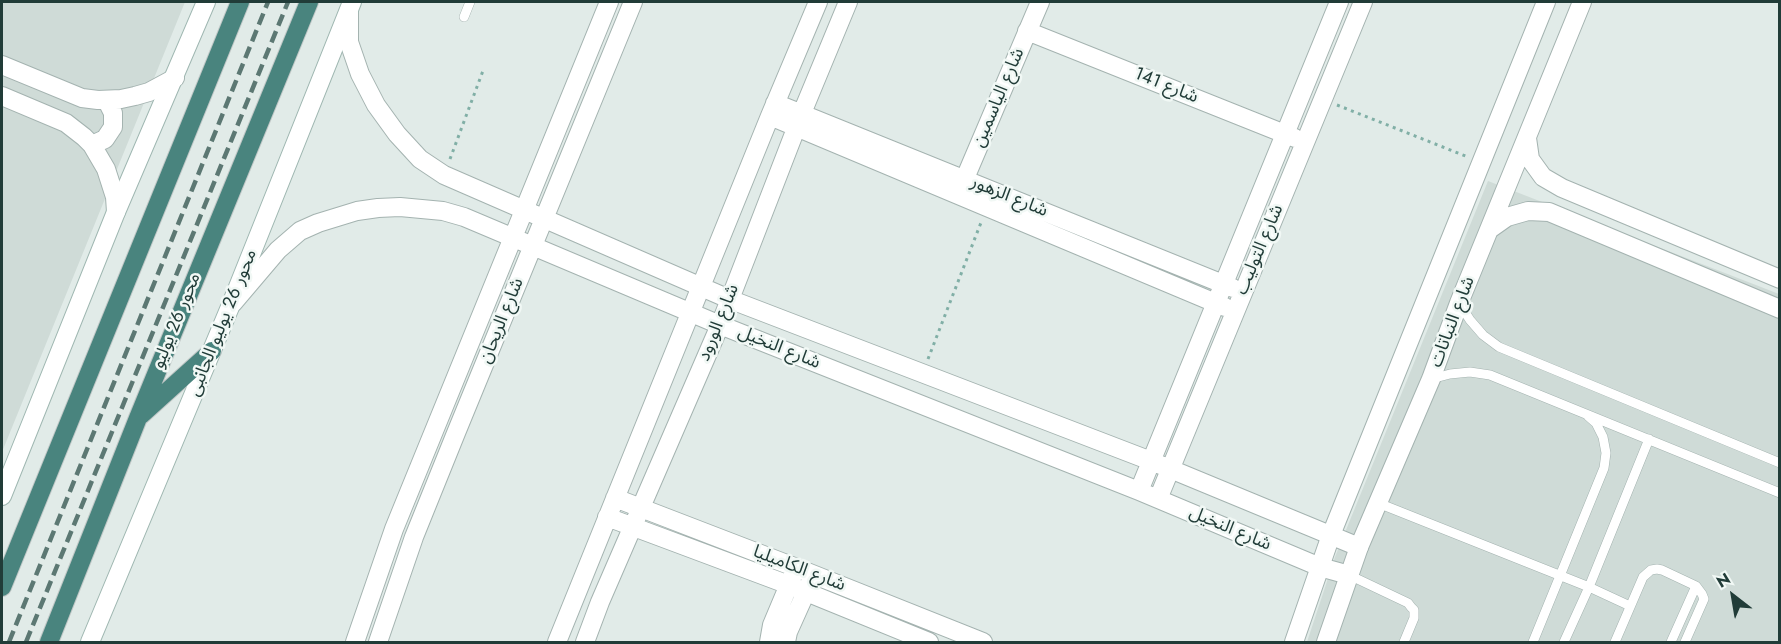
<!DOCTYPE html>
<html>
<head>
<meta charset="utf-8">
<style>
	body { margin:0 }
	#map { position:relative; width:1781px; height:644px; overflow:hidden; background:#e1ebe8; font-family:Jost,sans-serif }
	canvas { display:block }
	.frame { position:absolute; inset:0; border:3px solid #213c38; pointer-events:none }
	.north { position:absolute; left:1703px; top:566px; width:60px; height:60px; -webkit-text-stroke:4px #f1f8f5; paint-order:stroke; rotate:329deg; font-size:16px; font-weight:700; line-height:24px; text-align:center; color:#213c38 }
	.north::after { content:''; display:block; margin:auto; width:21px; height:27px; background:#213c38; clip-path:polygon(50% 0,100% 100%,50% 72%,0 100%) }
</style>
</head>
<body>
<div id="map">
<canvas width="1781" height="644"></canvas>
<div class="frame"></div>
<div class="north">N</div>
</div>
<script>
const ctx = document.querySelector('canvas').getContext('2d');
ctx.lineJoin = 'round';
function paint(path, color) { ctx.fillStyle = color; ctx.fill(path, 'evenodd'); }
const toPath = rows => new Path2D(rows.map(r => 'M' + r).join(''));
function trace(path, color, width, dash) { ctx.strokeStyle = color; ctx.lineWidth = width; ctx.lineCap = dash ? 'butt' : 'round'; ctx.setLineDash(dash || []); ctx.stroke(path); }
function label(font, color, halo, rows, align = 'center') {
  ctx.font = font + ' Jost,"Noto Sans Arabic",sans-serif'; ctx.lineWidth = 5; ctx.setLineDash([]); ctx.textBaseline = 'middle'; ctx.strokeStyle = halo; ctx.fillStyle = color; for (const [text, x, y, turn = 0] of rows) {
    ctx.save(); ctx.translate(x, y); ctx.rotate((+turn || 0) * Math.PI / 180); ctx.textAlign = isNaN(turn) ? turn : align; if (halo) ctx.strokeText(text, 0, 0); ctx.fillText(text, 0, 0); ctx.restore();
  }
}
paint(toPath([
	[2,2,185,2,2,452],
	[1488,181,1779,294,1779,642,1307,642,1335,557]
]), '#cfdbd7');
const service = toPath([
	[464,17,470,2],
	[1459,303,1470,320,1483,335,1499,347,1780,463],
	[1431,379,1450,374,1470,372,1490,375,1780,493],
	[1378,503,1589,587,1630,606],
	[1349,575,1408,603,1411,607,1414,610,1414,618,1404,642],
	[1533,642,1604,468,1606,453,1603,437,1596,423,1588,416],
	[1564,642,1589,587,1649,439],
	[1615,642,1643,577,1651,570,1657,569,1662,570,1696,586,1702,594,1704,599,1685,642],
	[1671,642,1696,586]
]);
const minor = toPath([
	[349,11,349,42,360,74,376,105,397,134,420,159,444,175,729,299,1151,461,1359,547],
	[1027,31,1295,138],
	[775,103,1233,288],
	[770,116,1225,307],
	[960,190,1040,2],
	[233,303,278,250,300,231,318,223,357,211,378,208,400,207,443,211,464,217,720,325,1139,491,1320,567,1349,575],
	[1139,491,1339,2],
	[615,498,797,568,983,642],
	[1158,499,1363,2],
	[607,517,789,585,929,642],
	[355,642,394,529,609,2],
	[378,642,414,537,456,433,633,2],
	[557,642,770,116,818,2],
	[585,642,600,602,720,325,802,113,848,2],
	[769,642,772,625,793,575],
	[786,642,788,632,810,583]
]);
const tertiary = toPath([
	[2,65,82,98,98,100,121,99,135,96,149,92,175,78],
	[2,96,66,123,84,137,92,145,106,169,115,197,116,212],
	[1527,138,1530,159,1543,177,1562,188,1780,279],
	[92,145,105,139,113,127,113,113,107,101],
	[1490,229,1507,217,1528,211,1549,212,1780,309],
	[1294,642,1331,535,1546,2],
	[1326,642,1359,547,1431,379,1459,303,1582,2]
]);
const secondary = toPath([
	[2,496,116,212,206,2],
	[90,642,230,307,352,2]
]);
const trunk = toPath([
	[141,415,212,351],
	[2,587,240,2],
	[49,642,138,418,309,2]
]);
trace(service, '#a4b3b0', 10);
trace(minor, '#a4b3b0', 20);
trace(tertiary, '#a4b3b0', 20);
trace(secondary, '#9fb7b1', 20);
trace(trunk, '#c1c8c7', 20);
trace(toPath([
	[1337,105,1468,157],
	[450,159,484,68],
	[928,359,982,220]
]), '#81afa6', 3, [3, 4.5]);
trace(service, '#fff', 9);
trace(minor, '#fff', 18);
trace(tertiary, '#fff', 18);
trace(secondary, '#fff', 18);
trace(trunk, '#49847e', 18);
trace(toPath([
	[9,642,268,2],
	[26,642,288,2]
]), '#5c7873', 4.5, [12, 6]);
label('18px', '#213c38', '#f1f8f5', [
	["شارع 141",1166,86,22],
	["شارع الياسمين",999,98,-67],
	["شارع الزهور",1009,197,22],
	["شارع التوليب",1260,250,-67],
	["محور 26 يوليو",177,321,-68],
	["شارع الريحان",502,321,-68],
	["شارع النباتات",1453,322,-69],
	["محور 26 يوليو الجانبى",223,323,-68],
	["شارع الورود",719,323,-68],
	["شارع النخيل",779,348,22],
	["شارع النخيل",1230,529,23],
	["شارع الكاميليا",799,569,21]
]);
</script>
</body>
</html>
